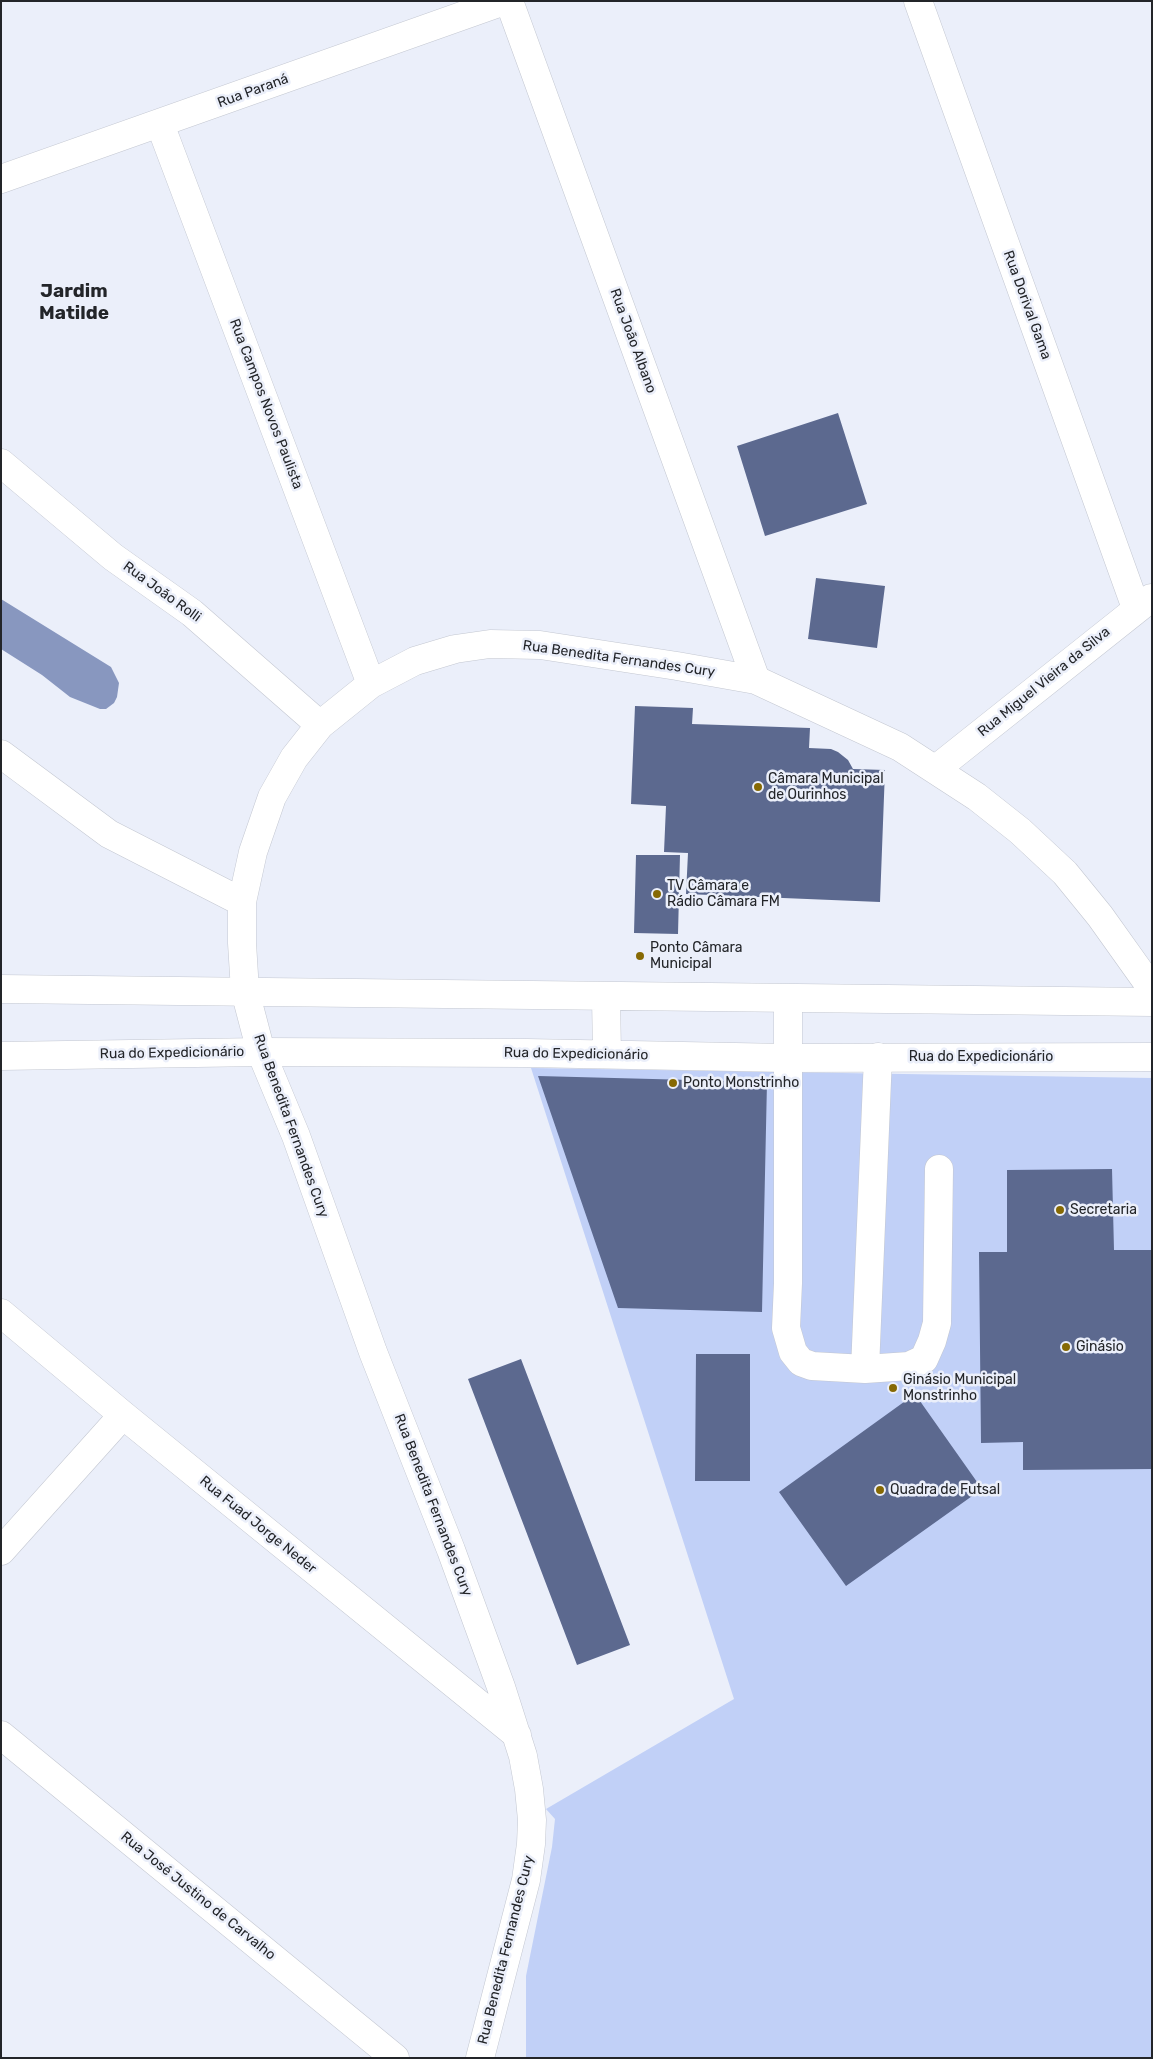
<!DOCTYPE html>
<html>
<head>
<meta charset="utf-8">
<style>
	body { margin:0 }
	#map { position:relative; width:1153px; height:2059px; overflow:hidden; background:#ebeffa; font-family:Rubik,sans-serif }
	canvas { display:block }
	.frame { position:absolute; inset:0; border:2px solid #232529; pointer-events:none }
</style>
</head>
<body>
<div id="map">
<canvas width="1153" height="2059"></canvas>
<div class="frame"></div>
</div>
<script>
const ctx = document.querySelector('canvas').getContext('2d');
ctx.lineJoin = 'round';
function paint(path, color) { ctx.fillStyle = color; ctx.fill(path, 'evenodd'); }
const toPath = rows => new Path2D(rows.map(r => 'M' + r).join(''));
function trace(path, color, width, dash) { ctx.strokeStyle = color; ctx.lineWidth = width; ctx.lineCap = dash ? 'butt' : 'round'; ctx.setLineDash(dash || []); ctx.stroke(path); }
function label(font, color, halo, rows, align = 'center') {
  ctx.font = font + ' Rubik,sans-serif'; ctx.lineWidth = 5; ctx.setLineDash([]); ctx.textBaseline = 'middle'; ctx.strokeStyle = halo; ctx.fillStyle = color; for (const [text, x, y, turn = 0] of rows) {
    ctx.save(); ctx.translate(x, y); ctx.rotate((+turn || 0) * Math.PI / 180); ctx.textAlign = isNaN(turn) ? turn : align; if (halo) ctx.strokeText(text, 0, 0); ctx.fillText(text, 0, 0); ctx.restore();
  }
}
paint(toPath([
	[531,1068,1152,1078,1152,2058,526,2058,526,1976,552,1847,555,1819,546,1809,734,1699]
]), '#c1d0f7');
paint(toPath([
	[1,599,111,667,119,683,117,697,114,703,106,709,100,709,70,697,42,675,1,649]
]), '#8897bf');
paint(toPath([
	[838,413,867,504,765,536,737,446],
	[816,578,885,586,877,648,808,639],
	[635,706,693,708,692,724,810,728,809,748,831,749,838,752,848,760,853,769,885,770,880,902,686,894,688,853,664,852,666,806,631,804],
	[636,855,680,855,678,934,634,933],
	[538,1076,767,1082,762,1312,618,1308],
	[1112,1169,1114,1250,1152,1250,1152,1469,1023,1470,1023,1442,981,1443,979,1252,1007,1252,1007,1170],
	[696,1354,750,1354,750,1481,695,1481],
	[521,1359,630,1645,577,1665,468,1379],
	[915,1394,982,1489,846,1586,779,1492]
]), '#5c698f');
const minor = toPath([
	[509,1,756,680],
	[918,1,1136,608],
	[160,124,371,684],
	[1,179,504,1],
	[1,463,113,557,192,613,320,725],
	[1,754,109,834,242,902],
	[936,769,1151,598],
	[788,999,788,1283,786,1328,793,1352,801,1362,812,1366,865,1369,878,1057],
	[1,1313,123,1415,517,1735],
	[865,1369,909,1366,924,1359,932,1341,937,1323,939,1169],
	[1,1551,123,1415],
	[1,1735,395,2058],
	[480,2058,526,1880,531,1844,532,1820,529,1789,523,1756,501,1687,451,1550,373,1352,296,1136,261,1052,245,991,242,943,242,902,253,852,272,797,294,758,320,725,371,684,415,661,455,649,490,644,540,645,677,666,756,680,900,747,977,797,1020,831,1065,873,1100,916,1152,989]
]);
const major = toPath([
	[1,989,1152,1002],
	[606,997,607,1054],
	[1,1056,261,1052,527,1053,787,1058,1152,1057]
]);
trace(minor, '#c3c7d1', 29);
trace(major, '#c3c7d1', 29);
trace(minor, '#fff', 28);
trace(major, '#fff', 28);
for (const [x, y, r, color] of [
	[758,787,5,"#866904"],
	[657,894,5,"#866904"],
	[640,956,5,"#866904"],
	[673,1083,5,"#866904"],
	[1060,1210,5,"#866904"],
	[1066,1347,5,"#866904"],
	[893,1388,5,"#866904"],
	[880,1490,5,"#866904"]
]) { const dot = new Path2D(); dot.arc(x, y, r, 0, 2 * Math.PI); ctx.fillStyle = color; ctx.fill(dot); trace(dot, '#ebeffa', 2); }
label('14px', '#232529', '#ebeffa', [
	["Rua Paraná",253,91,-20],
	["Rua Dorival Gama",1027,305,70],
	["Rua João Albano",633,341,70],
	["Rua Campos Novos Paulista",266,404,69],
	["Rua João Rolli",162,592,36],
	["Rua Benedita Fernandes Cury",619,659,8],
	["Rua Miguel Vieira da Silva",1044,682,-39],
	["Rua do Expedicionário",172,1053,-1],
	["Rua do Expedicionário",576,1054,1],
	["Rua do Expedicionário",981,1057],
	["Rua Benedita Fernandes Cury",291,1126,70],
	["Rua Benedita Fernandes Cury",433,1505,69],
	["Rua Fuad Jorge Neder",258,1525,39],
	["Rua José Justino de Carvalho",198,1896,39],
	["Rua Benedita Fernandes Cury",506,1950,-76]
]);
label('14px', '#232529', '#ebeffa', [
	["Câmara Municipal",768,779],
	["de Ourinhos",768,795],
	["TV Câmara e",667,886],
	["Rádio Câmara FM",667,902],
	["Ponto Câmara",650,948],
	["Municipal",650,964],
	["Ponto Monstrinho",683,1083],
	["Secretaria",1070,1210],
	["Ginásio",1076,1347],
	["Ginásio Municipal",903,1380],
	["Monstrinho",903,1396],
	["Quadra de Futsal",890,1490]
], 'left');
label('bold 19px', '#232529', '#ebeffa', [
	["Jardim",74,292],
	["Matilde",74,314]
]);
</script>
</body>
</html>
